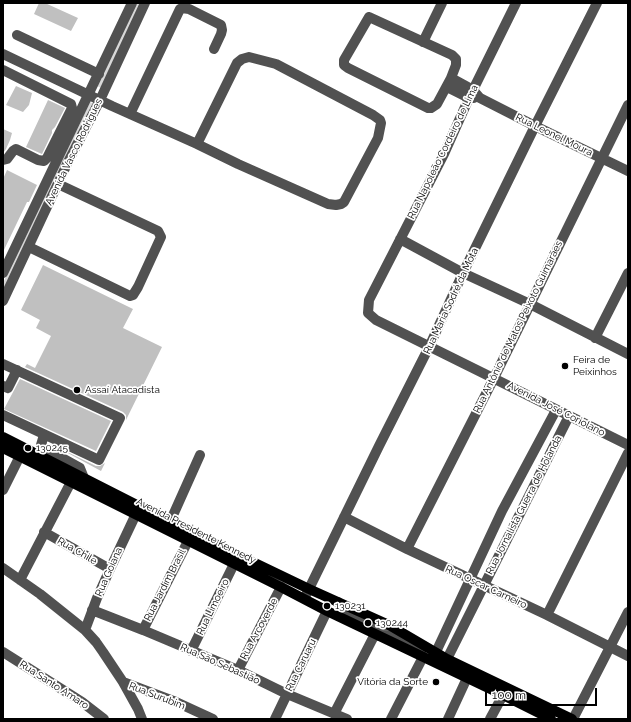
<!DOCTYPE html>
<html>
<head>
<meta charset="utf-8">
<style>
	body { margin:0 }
	#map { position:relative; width:631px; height:722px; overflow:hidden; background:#fff; font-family:Raleway,sans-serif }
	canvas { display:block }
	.frame { position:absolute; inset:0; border:4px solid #000; pointer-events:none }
	.scale { position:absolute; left:485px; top:688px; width:112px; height:18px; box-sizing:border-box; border:2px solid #000; border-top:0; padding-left:5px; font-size:12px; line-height:14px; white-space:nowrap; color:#000; -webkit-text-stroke:3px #fff; paint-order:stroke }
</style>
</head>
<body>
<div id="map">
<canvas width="631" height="722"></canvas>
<div class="frame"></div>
<div class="scale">100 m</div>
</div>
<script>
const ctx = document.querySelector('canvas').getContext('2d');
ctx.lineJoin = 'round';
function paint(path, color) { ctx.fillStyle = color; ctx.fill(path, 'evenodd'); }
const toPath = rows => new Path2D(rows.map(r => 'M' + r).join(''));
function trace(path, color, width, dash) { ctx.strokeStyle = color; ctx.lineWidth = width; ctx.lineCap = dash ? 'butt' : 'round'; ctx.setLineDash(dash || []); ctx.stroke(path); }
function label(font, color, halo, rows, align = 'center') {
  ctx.font = font + ' Raleway,sans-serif'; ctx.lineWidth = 3.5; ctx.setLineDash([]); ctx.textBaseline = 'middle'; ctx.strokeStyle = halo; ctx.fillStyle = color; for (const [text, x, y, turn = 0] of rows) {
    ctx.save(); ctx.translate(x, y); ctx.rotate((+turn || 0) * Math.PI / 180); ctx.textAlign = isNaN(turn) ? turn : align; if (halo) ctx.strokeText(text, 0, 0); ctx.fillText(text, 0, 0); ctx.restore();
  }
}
paint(toPath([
	[136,3,142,3,101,88,97,86],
	[90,102,94,104,3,295,3,283]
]), '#d8d8d8');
paint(toPath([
	[39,3,45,3,78,18,71,31,34,14],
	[16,86,32,93,29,105,23,112,6,105],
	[48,100,65,108,55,127,52,130,52,133,42,154,26,147],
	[3,129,12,133,10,140,6,149,3,153],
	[7,170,37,185,29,202,27,202,3,252,3,179],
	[43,265,133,309,123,328,162,347,126,420,126,415,123,412,25,367,27,364,35,368,51,336,36,328,40,320,21,310],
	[20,379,111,421,96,451,4,409],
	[53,445,96,466,100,466,105,463,101,471]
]), '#c0c0c0');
trace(toPath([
	[516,3,469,98,444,154,369,300,368,313,376,320,628,445],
	[369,17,452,55,456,59,456,65,451,78,437,104,431,108,428,108,348,68,344,65,344,60,369,17],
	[17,35,99,74],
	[423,42,442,3],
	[3,54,112,106,197,144,238,164,328,204,336,205,341,204,344,202,378,138,381,123,380,120,373,115,276,64,249,57,242,59,237,63,197,144],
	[3,70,71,104,72,108,47,158,44,161,38,160,16,149,13,151,7,159,3,160],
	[451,78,473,90,480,98,535,126,628,171],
	[447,87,469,98,474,98],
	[130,114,180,9,182,8,189,9,221,25,222,30,221,34,214,49],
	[400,239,463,273,530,304,628,354],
	[29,247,130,296,133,295,138,287,161,237,158,231,58,184],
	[3,273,132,3],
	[3,301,68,162,100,100,145,3],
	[595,338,628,273],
	[3,364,120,418,99,460,3,415],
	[3,386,8,388,17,370],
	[44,435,41,445,42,447,80,468,84,478],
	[3,490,20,456],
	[344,517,407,549,547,615,628,656],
	[170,522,200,455],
	[44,532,110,569],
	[407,549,494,378,628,105],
	[3,568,40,594,85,630,96,642,103,652,123,682,138,709,142,719],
	[20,580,71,482],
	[305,597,379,446,429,347,463,273,535,126,597,3],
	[338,602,344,612,378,626,389,625],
	[92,610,143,630,238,670,287,694,347,719],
	[547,615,628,453],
	[85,630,97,598,110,569,136,514],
	[143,630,188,541],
	[379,636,392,635,418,649,423,657,391,719],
	[191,651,234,564],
	[3,652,82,702,104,719],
	[436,652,502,511,556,410],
	[447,659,569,416],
	[238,670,281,587],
	[123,682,176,702,213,719],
	[334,714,375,634],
	[275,719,327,611],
	[448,719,467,678],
	[490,719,503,695],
	[573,719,628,612]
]), '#515151', 10);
trace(toPath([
	[3,437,184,529,309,589,389,625,447,659,572,719],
	[3,448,281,587,327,611,503,695,551,719]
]), '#000', 10);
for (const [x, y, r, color] of [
	[565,366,4,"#000"],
	[77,390,4,"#000"],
	[28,448,4,"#000"],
	[327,606,4,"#000"],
	[368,623,4,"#000"],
	[436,682,4,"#000"]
]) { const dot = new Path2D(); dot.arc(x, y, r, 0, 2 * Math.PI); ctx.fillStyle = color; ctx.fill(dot); trace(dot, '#fff', 1.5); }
label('10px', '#000', '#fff', [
	["Rua Leonel Moura",554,135,26],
	["Avenida Vasco Rodrigues",74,152,-64],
	["Rua Napoleão Cordeiro de Lima",443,152,-64],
	["Rua Maria Sodré da Mota",451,301,-65],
	["Rua Antônio de Matos Peixoto Guimarães",518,327,-64],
	["Avenida José Coriolano",556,409,27],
	["Rua Jornalista Guerra de Holanda",524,505,-63],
	["Avenida Presidente Kennedy",196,531,27],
	["Rua Chile",77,551,30],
	["Rua Goiana",109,572,-66],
	["Rua Jardim Brasil",165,585,-63],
	["Rua Oscar Carneiro",486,587,25],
	["Rua Limoeiro",213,607,-64],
	["Rua Arcoverde",259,629,-62],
	["Rua São Sebastião",220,664,24],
	["Rua Caruaru",301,665,-64],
	["Rua Santo Amaro",54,685,33],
	["Rua Surubim",157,696,21]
]);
label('10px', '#000', '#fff', [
	["Feira de",573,360],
	["Peixinhos",573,372],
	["Assaí Atacadista",85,390],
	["130245",36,448],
	["130231",335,606],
	["130244",376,623],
	["Vitória da Sorte",428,682,"right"]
], 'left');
</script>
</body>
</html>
